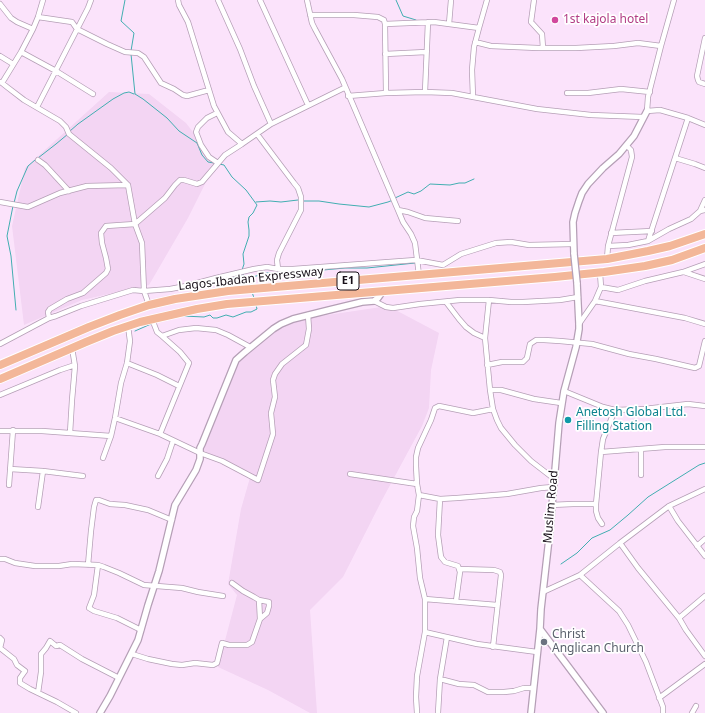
<!DOCTYPE html>
<html>
<head>
<meta charset="utf-8">
<style>
	body { margin:0 }
	canvas { display:block; background:#fbe3fb }
</style>
</head>
<body>
<canvas width="705" height="713"></canvas>
<script>
const ctx = document.querySelector('canvas').getContext('2d');
ctx.lineJoin = 'round';
function paint(path, color) { ctx.fillStyle = color; ctx.fill(path, 'evenodd'); }
const toPath = rows => new Path2D(rows.map(r => 'M' + r).join(''));
function trace(path, color, width, dash) { ctx.strokeStyle = color; ctx.lineWidth = width; ctx.lineCap = dash ? 'butt' : 'round'; ctx.setLineDash(dash || []); ctx.stroke(path); }
function label(font, color, halo, rows, align = 'center') {
  ctx.font = font + ' "Noto Sans",sans-serif'; ctx.lineWidth = 3.5; ctx.setLineDash([]); ctx.textBaseline = 'middle'; ctx.strokeStyle = halo; ctx.fillStyle = color; for (const [text, x, y, turn = 0] of rows) {
    ctx.save(); ctx.translate(x, y); ctx.rotate((+turn || 0) * Math.PI / 180); ctx.textAlign = isNaN(turn) ? turn : align; if (halo) ctx.strokeText(text, 0, 0); ctx.fillText(text, 0, 0); ctx.restore();
  }
}
paint(toPath([
	[109,92,149,94,186,123,216,162,188,218,149,285,82,300,24,325,12,226,25,168],
	[388,306,439,333,431,370,429,408,422,426,382,500,343,577,310,610,317,713,310,713,268,690,218,667,237,595,228,584,241,509,251,474,202,450,240,356,287,321]
]), '#f3d5f3');
trace(toPath([
	[125,0,121,21,134,33,131,51],
	[396,0,403,16,416,20],
	[131,54,135,94,143,99,167,118,179,131,197,143,202,155,208,162,214,163],
	[70,131,78,124,113,99,124,93,129,92,134,94],
	[38,158,56,144,68,134],
	[219,164,224,165,232,177,246,190,257,205,253,213,249,217,248,222,249,230,249,236,243,254,244,264,242,270],
	[395,198,408,192,414,194,421,191,430,184,450,185,459,183,465,183,474,179],
	[304,201,319,201,339,204,369,207,388,202,393,200],
	[256,202,270,201,281,202,298,200],
	[14,203,17,191,28,166,35,160],
	[13,206,7,236,11,256,16,310],
	[243,273,243,275,248,278,250,285],
	[249,278,267,273,312,271,345,268,367,268,415,263],
	[201,285,220,280,224,281,234,277,242,276],
	[252,292,254,298],
	[183,316,204,317,210,315,213,318,217,318,226,315,233,317,246,312,251,312,257,309,256,305],
	[135,331,151,324],
	[561,564,577,553,592,538,610,530,628,515,648,497,699,465,705,463]
]), '#42aeb1', 1);
const minor = toPath([
	[178,0,179,5,188,22,214,106,228,132,242,144],
	[218,0,240,49,254,86,271,124],
	[260,0,308,105],
	[307,0,312,23,315,29,342,79,398,210,403,222,411,234,415,243,419,275],
	[534,0,531,22,542,34,543,48],
	[674,0,661,46,648,97,647,111,660,110,688,118,705,125],
	[0,4,11,18,17,22,33,29],
	[310,15,354,15,378,17,384,20,385,24,434,22,479,28],
	[38,17,72,22,77,29,107,44,125,52,138,53,144,57,161,83,174,89,183,95,187,96,209,90],
	[385,24,386,93],
	[449,24,451,0],
	[705,38,697,76,698,80,699,82,705,84],
	[475,42,491,46,538,48,576,48,614,46,638,43,661,46],
	[21,52,56,71,93,94],
	[385,54,426,52],
	[0,56,13,64],
	[0,82,2,83,7,87,24,100,60,121,66,127,69,134,111,168,128,185,135,224,142,243,144,291,149,305],
	[2,83,21,52,33,29,38,17,43,0],
	[425,92,428,22],
	[567,93,588,93,621,89,650,92],
	[348,96,386,93,425,92,452,93,537,109,591,115,643,117],
	[473,97,472,70,474,47,479,28,487,0],
	[37,107,88,8,91,0],
	[217,113,207,118,198,127,196,132,201,145,209,157,218,163],
	[257,134,294,183,298,188,301,197,301,210,279,253,277,260,278,269],
	[675,158,695,164,705,168],
	[38,160,45,165,69,191],
	[0,202,28,207,60,193,87,186,128,185],
	[398,210,408,212,425,218,458,221],
	[700,211,705,200],
	[611,233,652,231],
	[648,241,688,118],
	[608,246,628,245,648,241,669,229,691,219,700,211,705,210],
	[607,259,608,246,632,157,631,150,627,146],
	[684,272,705,279],
	[601,287,618,290,645,281,683,272,705,264],
	[489,300,485,338,490,390,493,409,497,420,501,428,515,445,531,461,553,478],
	[374,301,386,307,393,308,420,304,460,300,489,300,511,302,523,302,560,300,578,297],
	[595,301,685,318,705,324],
	[446,302,459,319,466,327,474,333,485,338],
	[49,318,48,312,50,309,67,299,83,293,106,273,108,269,106,258,102,243,101,233,106,226,135,224,165,198,175,185,180,180,184,180,197,184,202,182,225,155,242,144,271,124,344,88],
	[152,319,157,332,162,336,179,330,196,328,216,330,228,335,250,347],
	[579,324,595,301,601,287,600,273],
	[0,344,49,318,56,316,81,306,133,290,144,291,170,289,186,286,216,278,254,269,267,267,278,269,293,269,416,260,443,265,461,254,496,243,511,242,529,245,573,244],
	[127,363,157,375,179,386],
	[487,365,502,362,523,362,527,358,530,344,536,340,544,340,560,341,592,344,629,354,656,359,695,368,699,366,705,341],
	[490,390,501,390,534,399,561,403],
	[564,391,603,407,615,410,644,409,688,404,705,406],
	[0,395,60,370,75,365],
	[115,418,160,434,200,453,222,461,258,480,273,434,271,413,275,397,273,380,275,374,282,364,306,345,309,329,308,315],
	[0,431,42,431,111,436],
	[70,433,72,400,75,366,72,348],
	[160,434,189,363,180,352,162,336],
	[641,449,641,475],
	[601,452,665,447,705,447],
	[103,458,111,436,115,418,121,383,127,363,130,341,128,326],
	[10,469,43,471,83,476],
	[350,474,417,484],
	[158,476,167,459,173,441],
	[9,485,13,430],
	[419,495,440,499,457,498,507,494,541,488,553,487],
	[440,499,438,535,441,557,445,562,458,566,459,569,494,570,500,572,501,575,493,647],
	[551,505,573,504,596,504],
	[669,506,678,521,705,556],
	[38,507,43,471],
	[602,524,598,518,596,511,596,504,601,452,603,439,615,410],
	[620,543,638,568,679,618,686,630,705,656],
	[697,546,705,539],
	[0,559,5,559,15,563,35,566,59,566,72,564,98,565,104,567,119,573,144,585,182,588,198,592,223,596],
	[88,565,91,531,94,507,96,500,99,500,110,504,125,505,148,510,172,520],
	[98,565,94,595,89,608,94,611,117,618,141,630],
	[580,575,619,611,628,625,646,662,663,707,663,713],
	[543,592,580,575,620,543,669,506,705,489],
	[425,599,497,605],
	[259,600,269,602,269,606,267,613,260,619],
	[456,601,460,572,459,569],
	[679,618,705,596],
	[425,632,429,633,477,644,537,652],
	[0,638,2,640,0,648],
	[0,648,14,659,17,665,25,671,20,678,20,683,30,689,57,702,76,713],
	[132,654,148,659,172,664,182,665,195,663,213,665,217,663,222,643,229,645,247,645,252,642,260,619,259,600,254,597,243,591,232,583],
	[440,679,459,684,474,685,488,692,504,692,514,691,524,688,533,688],
	[38,693,41,672,41,654,46,648,50,641,56,646,60,645,82,659,119,678],
	[659,698,705,664],
	[417,713,416,697,417,676,425,632,425,599,420,578,417,548,413,526,414,517,417,511,419,495,417,484,416,466,416,457,418,448,431,420,435,408,439,406,473,413,493,409],
	[438,713,440,679,447,637],
	[692,713,696,706]
]);
const tertiary = toPath([
	[574,254,573,222,575,213,579,201,582,193,588,184,603,168,619,154,634,136,647,111],
	[577,283,579,324,579,329,576,347,564,391,559,423,550,530,541,609,540,629,603,713],
	[100,713,110,696,138,640,148,605,159,571,175,505,196,470,200,459,200,448,202,444,236,360,245,352,273,329,281,324,293,319,329,310,362,302,374,301,378,298,383,291],
	[531,713,540,629]
]);
const motorway = toPath([
	[0,365,89,327,120,315,149,305,175,299,228,291,477,270,607,259,648,251,670,246,705,234],
	[0,379,86,342,113,331,140,322,197,309,227,304,555,277,604,272,645,266,672,260,705,248]
]);
trace(minor, '#b59fb6', 6);
trace(tertiary, '#b59fb6', 8);
trace(motorway, '#fff', 10);
trace(minor, '#fff', 4.5);
trace(tertiary, '#fff', 5.5);
trace(motorway, '#f3b799', 8);
const tertiaryBridge = toPath([
	[574,254,577,283]
]);
trace(tertiaryBridge, '#b59fb6', 8, []);
trace(tertiaryBridge, '#fff', 5.5);
for (const [x, y, r, color] of [
	[555,20,4,"#d1479c"],
	[568,420,4,"#0f9aa8"],
	[544,642,4,"#6b7280"]
]) { const dot = new Path2D(); dot.arc(x, y, r, 0, 2 * Math.PI); ctx.fillStyle = color; ctx.fill(dot); trace(dot, '#fff', 1.5); }
for (const [x, y, w] of [
	[348,281,22]
]) { const box = new Path2D(); box.roundRect(x - w / 2, y - 9, w, 18, 3); ctx.fillStyle = '#fff'; ctx.fill(box); trace(box, '#181019', 1); }
label('bold 11px', '#181019', null, [
	["E1",348,281]
]);
label('12px', '#b23c85', '#fff', [
	["1st kajola hotel",563,20]
], 'left');
label('12px', '#181019', '#fff', [
	["Lagos-Ibadan Expressway",251,279,-6],
	["Muslim Road",551,507,-85]
]);
label('12px', '#0d838f', '#fff', [
	["Anetosh Global Ltd.",576,413],
	["Filling Station",576,427]
], 'left');
label('12px', '#5b616d', '#fff', [
	["Christ",552,635],
	["Anglican Church",552,649]
], 'left');
</script>
</body>
</html>
